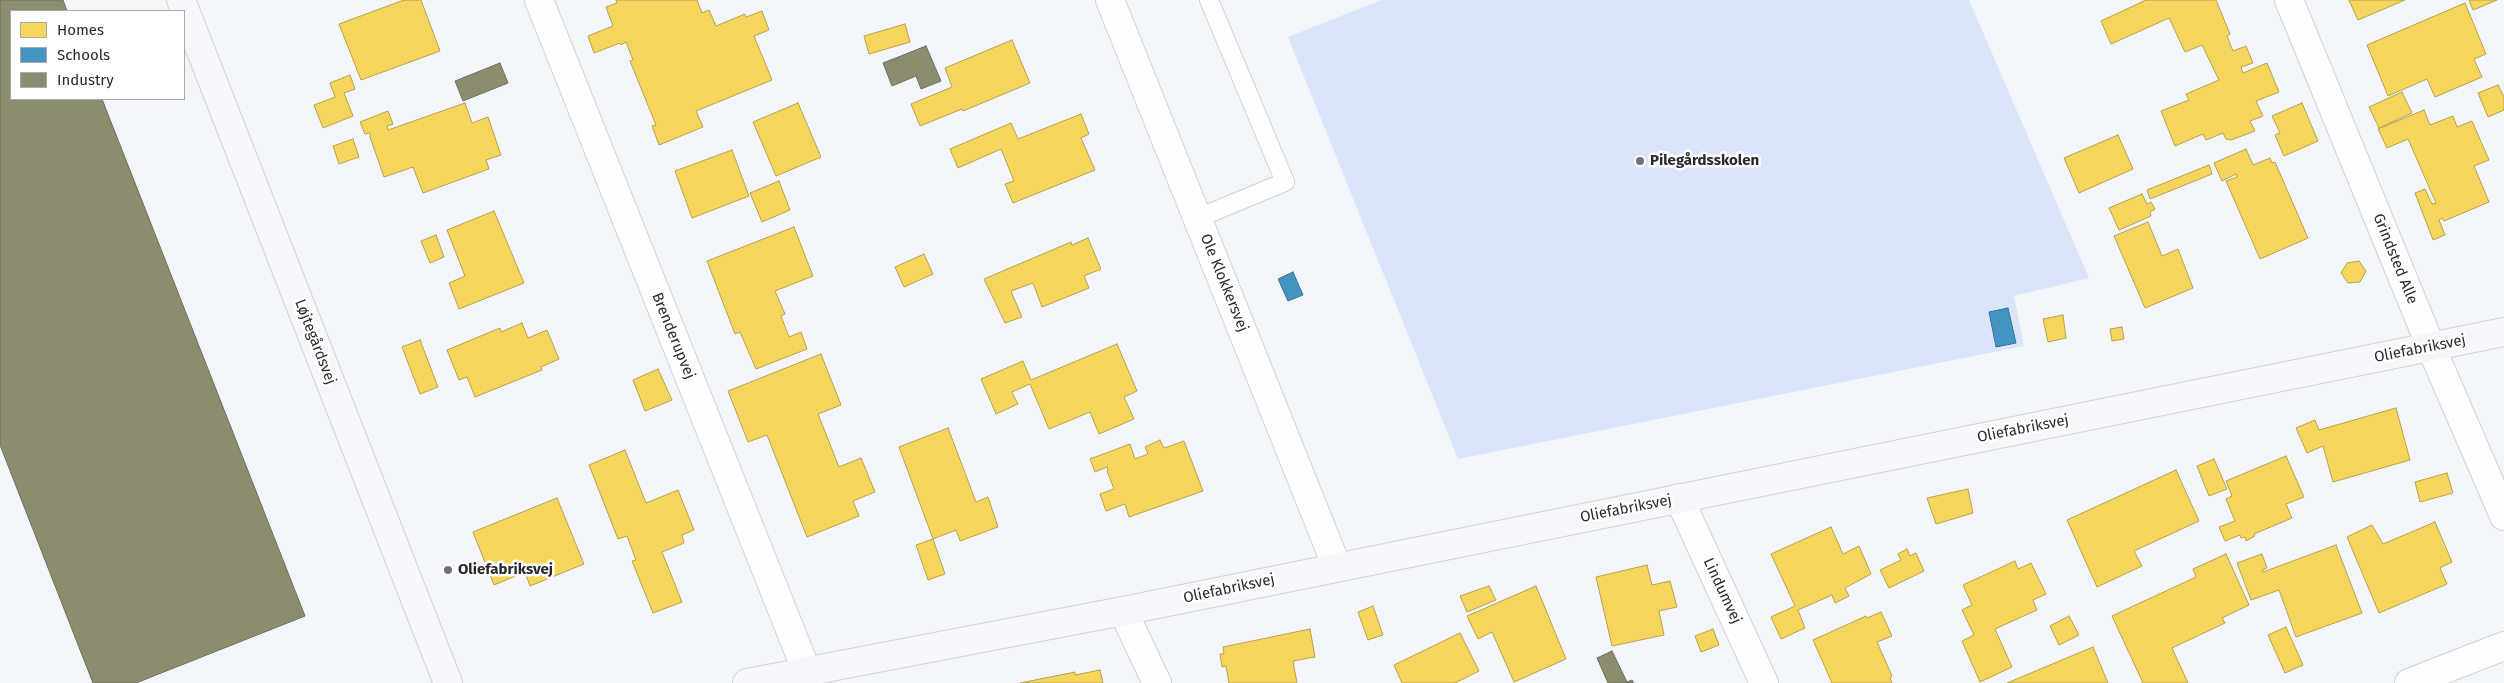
<!DOCTYPE html>
<html>
<head>
<meta charset="utf-8">
<style>
	body { margin:0 }
	#map { position:relative; width:2504px; height:683px; overflow:hidden; background:#f2f5fa; font-family:"Fira Sans",sans-serif }
	canvas { display:block }
	.legend { position:absolute; left:10px; top:10px; width:175px; height:90px; box-sizing:border-box; background:#fff; border:1px solid #a9a9ab; margin:0; padding:6px 9px; list-style:none; font-size:15px; color:#27292d }
	.legend li { display:flex; align-items:center; gap:10px; height:25px }
	.legend b { width:25px; border:1px solid #a9a9ab }
</style>
</head>
<body>
<div id="map">
<canvas width="2504" height="683"></canvas>
<ul class="legend">
<li><b style="height:14px;background:#f6d55c"></b>Homes</li>
<li><b style="height:14px;background:#4393c3"></b>Schools</li>
<li><b style="height:14px;background:#8c8c6e"></b>Industry</li>
</ul>
</div>
<script>
const ctx = document.querySelector('canvas').getContext('2d');
ctx.lineJoin = 'round';
function paint(path, color) { ctx.fillStyle = color; ctx.fill(path, 'evenodd'); }
const toPath = rows => new Path2D(rows.map(r => 'M' + r).join(''));
function trace(path, color, width, dash) { ctx.strokeStyle = color; ctx.lineWidth = width; ctx.lineCap = dash ? 'butt' : 'round'; ctx.setLineDash(dash || []); ctx.stroke(path); }
function label(font, color, halo, rows, align = 'center') {
  ctx.font = font + ' "Fira Sans",sans-serif'; ctx.lineWidth = 5; ctx.setLineDash([]); ctx.textBaseline = 'middle'; ctx.strokeStyle = halo; ctx.fillStyle = color; for (const [text, x, y, turn = 0] of rows) {
    ctx.save(); ctx.translate(x, y); ctx.rotate((+turn || 0) * Math.PI / 180); ctx.textAlign = isNaN(turn) ? turn : align; if (halo) ctx.strokeText(text, 0, 0); ctx.fillText(text, 0, 0); ctx.restore();
  }
}
paint(toPath([
	[1381,0,1969,0,2089,278,2014,296,2024,346,1458,459,1288,37]
]), '#dbe5fa');
const homes = toPath([
	[404,0,421,0,440,51,361,80,339,24,404,0],
	[616,0,697,0,702,13,709,10,716,26,745,14,746,17,762,11,769,30,754,36,772,80,696,111,703,127,659,145,652,126,656,125,630,61,633,60,626,42,621,45,620,43,594,53,588,36,613,26,606,7,617,3,616,0],
	[2146,0,2216,0,2230,34,2227,36,2233,51,2246,46,2253,63,2241,67,2243,73,2267,63,2279,92,2256,101,2263,116,2250,121,2255,131,2231,140,2226,139,2223,133,2206,140,2203,134,2175,146,2161,111,2189,100,2186,94,2219,80,2202,45,2185,52,2169,18,2111,44,2101,21,2146,0],
	[2349,0,2405,0,2358,20,2349,0],
	[2469,0,2497,0,2473,10,2469,0],
	[2465,3,2486,54,2474,59,2482,77,2435,97,2427,79,2388,96,2367,45,2465,3],
	[905,24,910,42,869,54,864,36,905,24],
	[1012,40,1030,83,963,111,962,109,920,126,911,104,952,87,945,68,1012,40],
	[350,75,355,89,344,93,353,116,323,128,314,105,335,97,330,83,350,75],
	[2498,85,2504,97,2504,110,2488,117,2478,93,2498,85],
	[2402,92,2412,113,2379,128,2369,107,2402,92],
	[465,103,472,123,488,117,501,155,486,160,489,169,423,193,413,167,384,177,370,137,370,133,365,134,360,122,388,111,393,124,387,126,388,130,465,103],
	[798,103,821,157,776,176,753,122,798,103],
	[2302,103,2318,141,2284,156,2275,135,2280,133,2272,116,2302,103],
	[2424,110,2430,125,2453,116,2457,127,2472,121,2489,160,2474,166,2489,202,2444,221,2442,218,2439,220,2445,235,2433,240,2415,193,2425,189,2432,204,2436,203,2408,139,2387,148,2378,129,2424,110],
	[1081,114,1089,134,1081,138,1095,170,1013,203,1005,184,1014,181,1001,149,958,168,950,149,1011,123,1018,139,1081,114],
	[2118,135,2133,169,2079,193,2064,158,2118,135],
	[353,139,359,157,339,164,333,146,353,139],
	[2246,149,2253,165,2270,158,2272,163,2275,162,2308,238,2260,259,2226,181,2237,177,2236,174,2222,181,2214,163,2246,149],
	[732,150,749,196,692,218,675,171,732,150],
	[2209,165,2212,174,2150,199,2147,190,2209,165],
	[779,181,790,210,762,222,750,193,779,181],
	[2142,194,2147,204,2151,202,2155,209,2150,212,2151,216,2119,230,2109,208,2142,194],
	[494,211,524,283,459,309,449,283,465,276,447,230,494,211],
	[2148,222,2162,256,2178,249,2193,288,2145,308,2114,236,2148,222],
	[794,227,813,276,775,291,785,314,781,316,789,337,801,332,807,349,756,369,740,332,735,334,707,261,794,227],
	[436,235,444,257,430,263,421,241,436,235],
	[1088,238,1101,269,1084,276,1089,288,1042,307,1033,283,1011,291,1022,317,1005,323,984,279,1071,242,1072,245,1088,238],
	[924,254,933,274,904,287,895,267,924,254],
	[2359,261,2366,271,2360,282,2348,283,2341,273,2347,263,2359,261],
	[2063,315,2066,338,2048,342,2043,319,2063,315],
	[522,323,528,338,547,330,559,359,541,367,542,370,475,397,467,377,459,380,447,350,500,328,501,332,522,323],
	[2122,327,2124,339,2112,341,2110,329,2122,327],
	[420,340,438,387,420,394,402,347,420,340],
	[1117,344,1137,391,1124,397,1134,419,1099,434,1090,412,1049,429,1030,384,1012,392,1018,404,996,414,981,379,1023,361,1031,380,1117,344],
	[821,354,841,405,818,414,839,467,861,458,875,492,853,501,859,516,807,537,767,435,748,442,728,391,821,354],
	[658,369,672,400,645,411,633,380,658,369],
	[2396,408,2410,460,2333,482,2323,446,2307,453,2296,428,2315,420,2319,430,2396,408],
	[948,428,976,502,988,497,998,527,960,541,956,530,933,539,899,447,948,428],
	[1160,440,1164,448,1184,441,1203,491,1129,517,1125,504,1106,511,1100,494,1114,489,1107,471,1108,470,1107,467,1095,472,1090,459,1130,444,1135,459,1148,454,1145,447,1160,440],
	[625,450,646,503,678,490,694,530,682,535,684,543,662,552,682,602,653,613,632,561,636,560,627,536,618,539,589,465,625,450],
	[2286,456,2304,497,2286,504,2292,518,2254,534,2255,536,2246,541,2245,537,2241,538,2240,535,2225,541,2219,527,2235,521,2226,499,2232,496,2226,481,2286,456],
	[2214,459,2227,489,2209,496,2197,466,2214,459],
	[2176,470,2199,521,2134,551,2142,566,2097,587,2067,520,2176,470],
	[2447,473,2453,493,2420,502,2415,482,2447,473],
	[1968,489,1973,513,1936,524,1927,498,1968,489],
	[557,498,584,564,530,586,525,572,494,585,473,532,557,498],
	[2435,522,2452,562,2440,568,2447,584,2379,613,2347,537,2372,525,2383,544,2435,522],
	[1831,527,1843,554,1859,546,1871,574,1845,588,1849,596,1835,603,1832,595,1798,610,1805,628,1781,639,1771,617,1795,606,1771,554,1831,527],
	[933,539,945,574,928,580,916,545,933,539],
	[2336,545,2362,613,2296,637,2279,590,2251,600,2237,563,2262,554,2267,568,2262,570,2263,572,2336,545],
	[1907,549,1910,556,1916,553,1924,571,1889,588,1880,570,1901,560,1898,554,1907,549],
	[2226,554,2249,605,2222,618,2225,623,2172,648,2188,683,2143,683,2112,616,2196,577,2193,569,2226,554],
	[2015,561,2018,569,2031,563,2046,594,2033,600,2037,610,1995,629,2012,667,1980,682,1962,641,1974,635,1962,610,1972,605,1963,585,2015,561],
	[1647,565,1652,585,1670,581,1677,607,1659,611,1664,635,1612,646,1596,577,1647,565],
	[1489,586,1496,600,1467,612,1460,596,1489,586],
	[1536,586,1566,659,1514,682,1492,632,1478,639,1467,616,1536,586],
	[1373,606,1383,635,1368,640,1358,612,1373,606],
	[1881,612,1892,636,1877,642,1892,676,1890,678,1892,683,1832,683,1813,640,1866,616,1867,618,1881,612],
	[2069,616,2079,635,2059,645,2050,626,2069,616],
	[2286,627,2303,665,2285,673,2268,635,2286,627],
	[1310,629,1315,657,1293,661,1297,683,1229,683,1226,666,1222,667,1220,654,1224,654,1223,647,1310,629],
	[1713,629,1719,645,1701,652,1695,636,1713,629],
	[1460,633,1479,671,1455,683,1402,683,1394,665,1460,633],
	[2093,647,2108,683,2007,683,2093,647],
	[1100,670,1103,683,1020,683,1075,672,1075,675,1100,670]
]);
paint(homes, '#f6d55c');
trace(homes, '#b8a14e', 1);
const schools = toPath([
	[1293,272,1303,295,1288,301,1278,279,1293,272],
	[2008,308,2016,343,1996,347,1989,312,2008,308]
]);
paint(schools, '#4393c3');
trace(schools, '#3b7396', 1);
const industry = toPath([
	[0,0,63,0,67,11,11,11,11,99,102,99,305,616,136,683,93,683,0,445,0,0],
	[926,46,941,81,921,89,916,76,892,86,883,63,926,46],
	[500,63,508,83,463,101,455,81,500,63],
	[1612,651,1627,682,1632,680,1634,683,1608,683,1597,658,1612,651]
]);
paint(industry, '#8c8c6e');
trace(industry, '#6e6e5a', 1);
const lane = toPath([
	[1198,218,1285,182,1209,0]
]);
const street = toPath([
	[539,0,807,672],
	[1110,0,1337,567],
	[2289,0,2431,347,2504,516],
	[1679,498,1764,683],
	[1123,611,1157,683],
	[2409,683,2504,646]
]);
const secondary = toPath([
	[181,0,448,683],
	[747,683,1123,611,2504,332]
]);
trace(lane, '#d0d2d6', 20);
trace(street, '#d0d2d6', 30);
trace(secondary, '#d0d2d6', 30);
trace(lane, '#fdfefe', 18);
trace(street, '#fdfefe', 28);
trace(secondary, '#f7f7fb', 28);
for (const [x, y, r, color] of [
	[1640,161,5,"#6e7075"],
	[448,570,5,"#6e7075"]
]) { const dot = new Path2D(); dot.arc(x, y, r, 0, 2 * Math.PI); ctx.fillStyle = color; ctx.fill(dot); trace(dot, '#fff', 2); }
label('bold 15px', '#27292d', '#fff', [
	["Pilegårdsskolen",1650,161],
	["Oliefabriksvej",458,570]
], 'left');
label('15px', '#27292d', '#fff', [
	["Grindsted Alle",2395,259,68],
	["Ole Klokkersvej",1224,283,68],
	["Brenderupvej",673,336,68],
	["Løjtegårdsvej",315,342,69],
	["Oliefabriksvej",2420,349,-11],
	["Oliefabriksvej",2023,429,-11],
	["Oliefabriksvej",1626,509,-11],
	["Oliefabriksvej",1229,589,-12],
	["Lindumvej",1722,591,65]
]);
</script>
</body>
</html>
